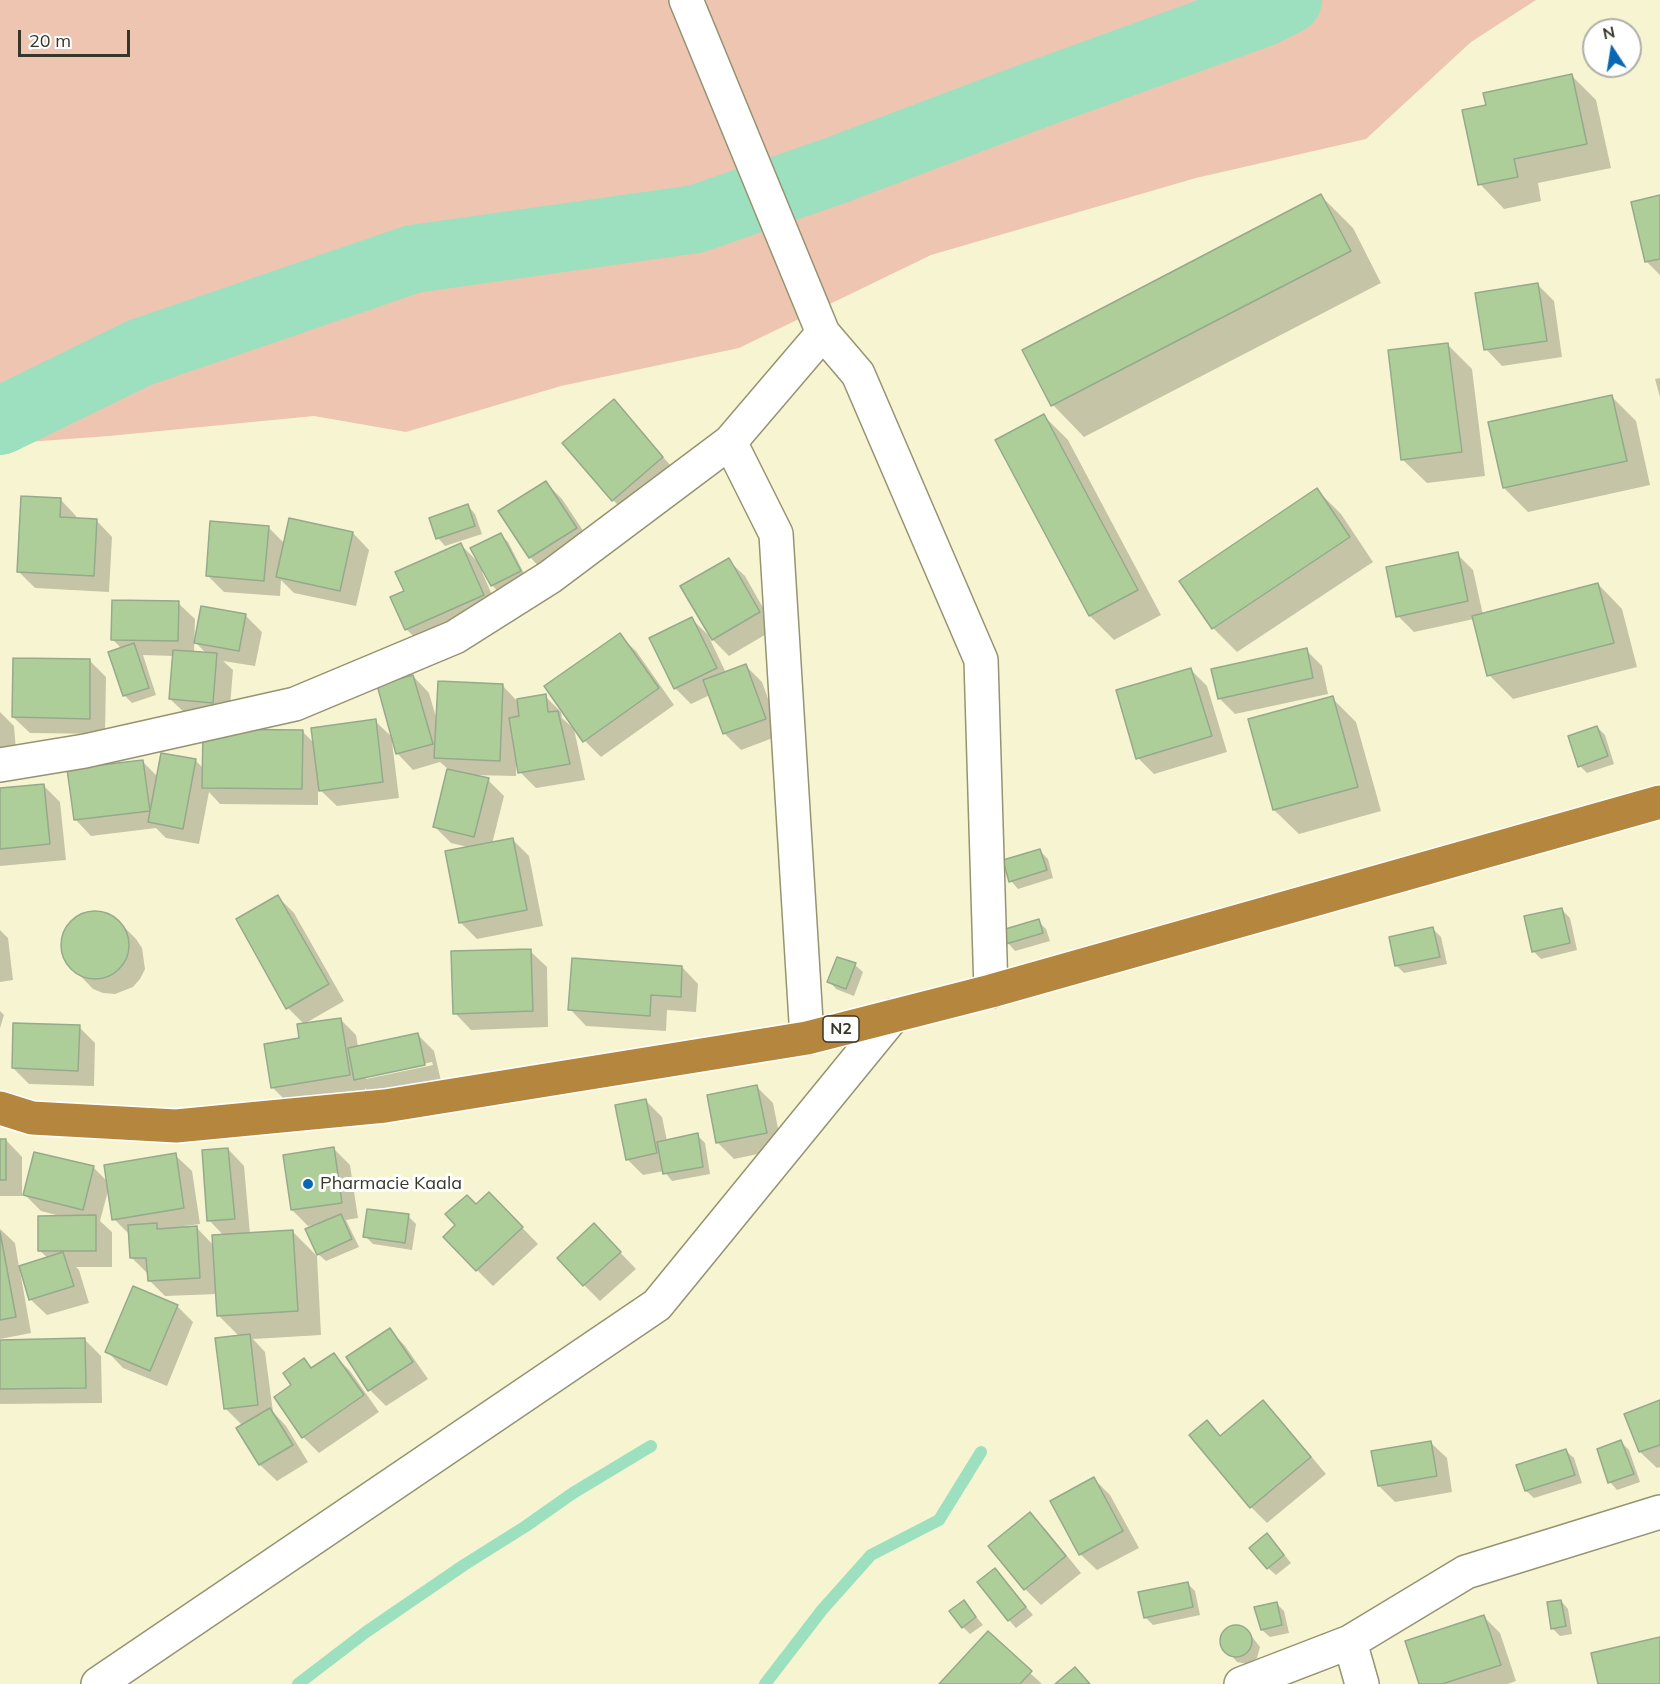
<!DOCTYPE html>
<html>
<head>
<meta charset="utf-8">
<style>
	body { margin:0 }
	#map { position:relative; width:1660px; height:1684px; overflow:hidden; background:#f7f5d1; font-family:Mulish,sans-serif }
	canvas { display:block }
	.north { position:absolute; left:1582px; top:18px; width:60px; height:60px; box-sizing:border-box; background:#fff; border:2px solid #afafa9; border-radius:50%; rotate:348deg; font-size:16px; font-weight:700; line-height:24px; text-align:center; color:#373729 }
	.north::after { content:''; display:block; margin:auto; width:21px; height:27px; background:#0968b4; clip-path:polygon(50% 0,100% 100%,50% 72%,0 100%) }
	.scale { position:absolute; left:18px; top:30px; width:112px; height:27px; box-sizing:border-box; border:3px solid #373729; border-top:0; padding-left:8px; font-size:18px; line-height:21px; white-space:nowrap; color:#373729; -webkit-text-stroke:4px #fff; paint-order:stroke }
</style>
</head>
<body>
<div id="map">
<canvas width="1660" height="1684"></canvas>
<div class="north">N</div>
<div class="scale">20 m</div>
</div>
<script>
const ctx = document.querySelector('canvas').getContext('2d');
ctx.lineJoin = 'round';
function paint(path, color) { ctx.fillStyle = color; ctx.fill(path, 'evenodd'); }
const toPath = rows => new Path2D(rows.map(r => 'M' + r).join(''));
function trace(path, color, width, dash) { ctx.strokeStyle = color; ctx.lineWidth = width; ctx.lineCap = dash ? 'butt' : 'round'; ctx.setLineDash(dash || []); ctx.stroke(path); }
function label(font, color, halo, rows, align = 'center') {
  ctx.font = font + ' Mulish,sans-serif'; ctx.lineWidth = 6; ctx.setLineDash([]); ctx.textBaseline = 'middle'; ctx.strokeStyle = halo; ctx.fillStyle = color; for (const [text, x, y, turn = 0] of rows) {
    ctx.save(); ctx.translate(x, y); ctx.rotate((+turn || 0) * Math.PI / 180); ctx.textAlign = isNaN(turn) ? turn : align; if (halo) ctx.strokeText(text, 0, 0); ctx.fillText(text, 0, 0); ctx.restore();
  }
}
paint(toPath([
	[0,0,1536,0,1471,42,1366,139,1196,178,931,255,739,348,561,386,406,432,314,416,109,436,0,444]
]), '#eec5b1');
paint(toPath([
	[1572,76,1596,100,1611,168,1538,183,1541,201,1504,209,1480,184,1488,106],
	[1321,196,1353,228,1381,283,1084,437,1053,405],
	[1660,197,1660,275,1647,262,1632,204],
	[1538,285,1554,301,1562,357,1502,366,1486,349],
	[1447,344,1472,369,1485,476,1427,483,1402,459],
	[1660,378,1660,397,1655,379],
	[1612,397,1636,421,1650,485,1528,512,1504,488],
	[614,401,678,474,629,516,613,500],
	[1044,416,1068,440,1161,615,1114,640,1090,616],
	[546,483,562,499,592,544,546,574,530,557,500,512],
	[1317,490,1341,514,1373,562,1237,652,1213,628],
	[60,499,76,516,76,520,96,520,112,537,109,592,35,588,19,572],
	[468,506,475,514,482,534,445,546,438,538],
	[290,519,353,533,369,550,356,606,294,593,281,580,280,596,224,592,207,575,268,527,285,544],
	[500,534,508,542,527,579,499,593,492,585,484,571,482,572,499,611,423,645,406,629,406,591,461,545,479,563],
	[1457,554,1473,570,1483,615,1598,584,1622,609,1637,667,1513,699,1489,675,1474,619,1414,632,1398,616],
	[728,560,745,576,775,629,729,656,713,640,682,587],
	[178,603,195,619,194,653,206,653,196,643,245,615,262,632,255,666,223,661,233,670,229,718,187,715,170,699,174,656,143,655,156,695,132,703,124,695,122,649,112,639],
	[692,619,708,635,726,673,746,666,762,682,781,735,741,750,724,733,710,695,691,704,675,688],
	[619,635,636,651,674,705,601,757,585,741],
	[1306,650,1322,666,1328,694,1235,714,1219,698],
	[90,661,106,677,105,734,30,733,13,717],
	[1191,670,1207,686,1227,752,1154,774,1138,758],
	[413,676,429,693,437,721,503,686,517,701,545,696,561,712,562,718,574,729,585,780,536,788,520,772,516,761,516,776,472,775,488,780,504,796,492,844,513,840,529,856,543,926,477,939,461,923,447,852,472,848,451,843,435,827,449,770,440,762,413,770,397,753,394,742,392,742,399,798,337,806,318,788,318,805,220,804,209,792,199,844,166,838,156,828,91,836,75,819,143,762,158,777,195,760,204,769,302,731,314,743,375,721,393,738],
	[1332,698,1356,722,1381,811,1299,834,1274,810,1250,720],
	[0,712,14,726,17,764,0,765],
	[1597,727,1605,735,1614,764,1587,773,1580,766],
	[44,786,60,802,66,860,0,866,0,790],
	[1040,851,1048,859,1053,878,1018,889,1011,881],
	[278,897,294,913,344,1001,304,1024,288,1008],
	[1562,910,1570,918,1577,950,1541,959,1533,951],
	[99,912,110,915,119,922,136,939,142,948,145,969,140,979,133,987,115,994,103,993,93,989,68,963,63,952,63,940,66,929,73,920,83,914],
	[1038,921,1046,929,1050,941,1015,951,1008,943],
	[1433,929,1441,937,1447,964,1404,973,1396,965],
	[0,930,8,938,13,980,0,982],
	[530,951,547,967,548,1027,471,1030,455,1013],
	[855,965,863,972,854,996,836,989,829,981],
	[682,967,698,984,696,1012,667,1010,666,1031,586,1026,570,1009],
	[0,1011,4,1015,0,1028],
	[340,1019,356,1035,358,1047,418,1035,434,1051,441,1081,372,1095,365,1088,365,1091,289,1104,273,1088,301,1040],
	[432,1062,433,1065,366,1079,366,1076],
	[79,1027,95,1043,94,1086,29,1084,13,1068],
	[757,1087,773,1103,782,1149,734,1159,718,1143,709,1096],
	[646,1101,662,1117,667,1141,697,1135,705,1143,710,1174,672,1181,664,1171,643,1175,627,1159],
	[0,1140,6,1140,22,1157,22,1196,0,1196],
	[228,1149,244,1166,250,1234,293,1232,317,1256,321,1335,253,1339,265,1352,273,1412,286,1426,308,1462,277,1481,260,1465,238,1429,243,1426,225,1408,240,1337,219,1316,217,1294,165,1296,149,1280,149,1275,132,1258,130,1235,114,1219,109,1187,100,1221,112,1232,112,1267,76,1267,79,1270,89,1303,47,1315,30,1299,22,1270,20,1271,31,1333,0,1339,0,1229,15,1243,19,1267,48,1258,40,1251,60,1216,41,1211,25,1195,93,1167,108,1182,175,1155,192,1171,200,1224,184,1226,184,1229,197,1228,214,1246,224,1236,209,1220],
	[334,1149,350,1165,358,1218,346,1220,359,1247,326,1261,318,1254,316,1225,308,1226,292,1210],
	[476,1206,505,1210,538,1244,493,1286,477,1270],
	[408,1216,416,1224,412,1250,373,1244,365,1236],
	[610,1242,636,1269,600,1301,584,1285],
	[177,1306,193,1322,167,1386,123,1368,107,1351],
	[389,1329,405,1346,428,1379,386,1406,370,1390,348,1357],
	[85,1340,101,1356,102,1403,0,1404,0,1341],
	[334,1355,350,1371,379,1412,319,1453,303,1437,293,1385,304,1360,313,1369],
	[1263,1402,1279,1418,1326,1474,1267,1523,1251,1507,1207,1422,1222,1437],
	[1660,1402,1660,1467,1657,1468,1640,1452,1626,1414],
	[1430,1442,1447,1458,1452,1492,1395,1502,1379,1486],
	[1621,1442,1629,1450,1640,1482,1617,1490,1610,1482],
	[1566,1451,1574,1458,1582,1483,1534,1498,1526,1491],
	[1094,1479,1110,1495,1139,1548,1097,1570,1080,1554],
	[1030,1514,1046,1530,1081,1573,1041,1605,1025,1589],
	[1275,1543,1291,1563,1276,1575,1268,1568],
	[995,1570,1033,1615,1016,1628,1009,1620],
	[1187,1583,1195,1591,1200,1615,1153,1625,1145,1617],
	[1561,1601,1568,1609,1572,1634,1560,1636,1552,1628],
	[964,1602,983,1625,970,1634,963,1627],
	[1276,1603,1284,1611,1289,1633,1270,1637,1262,1630],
	[1484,1617,1500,1633,1516,1681,1508,1684,1420,1684],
	[1235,1625,1246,1629,1260,1647,1257,1658,1248,1664,1237,1662,1222,1644,1224,1632],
	[1030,1673,1042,1684,942,1684]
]), '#0003');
trace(toPath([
	[298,1684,366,1632,464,1565,526,1526,573,1493,651,1446],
	[765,1684,822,1610,871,1555,939,1520,981,1452]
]), '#9de0bf', 12);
trace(toPath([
	[0,421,139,353,413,259,696,219,834,171,1038,94,1262,13,1288,0]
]), '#9de0bf', 68);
const building = toPath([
	[1572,74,1587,144,1514,159,1518,177,1478,185,1462,110,1486,105,1483,93,1572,74],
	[1321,194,1351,251,1051,406,1022,350,1321,194],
	[1660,195,1660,259,1645,262,1631,202,1660,195],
	[1538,283,1547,341,1484,350,1475,293,1538,283],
	[1448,343,1462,452,1401,460,1388,350,1448,343],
	[1612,395,1627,461,1503,488,1488,422,1612,395],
	[614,399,663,457,612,501,562,443,614,399],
	[1044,414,1138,590,1089,616,995,440,1044,414],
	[546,481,577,528,529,558,498,511,546,481],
	[1317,488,1350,537,1212,629,1179,581,1317,488],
	[21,496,61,498,60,517,97,519,94,576,17,572,21,496],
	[468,504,475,526,436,539,429,518,468,504],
	[289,518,353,532,340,591,276,577,289,518],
	[210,521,269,526,264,581,206,576,210,521],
	[501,533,521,571,491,586,470,548,501,533],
	[461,543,484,595,405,630,390,597,404,591,395,572,461,543],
	[1458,552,1468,601,1396,617,1386,567,1458,552],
	[729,558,760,612,712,640,680,586,729,558],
	[1598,583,1614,643,1487,676,1472,616,1598,583],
	[112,600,179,601,178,641,111,640,112,600],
	[201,606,246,614,239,651,194,643,201,606],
	[692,617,717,668,674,689,649,638,692,617],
	[620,633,659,688,583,742,544,686,620,633],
	[134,643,149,688,123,696,108,652,134,643],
	[1307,648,1313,678,1218,699,1211,669,1307,648],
	[173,650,217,653,213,703,169,699,173,650],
	[13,658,90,659,90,719,12,717,13,658],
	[746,664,766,719,723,734,703,680,746,664],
	[1191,668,1212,736,1136,759,1116,690,1191,668],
	[413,675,433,744,396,754,377,685,413,675],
	[438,681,503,684,500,761,434,758,438,681],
	[546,694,548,712,558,711,570,764,518,773,509,718,519,716,517,699,546,694],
	[1333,696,1358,787,1273,810,1248,719,1333,696],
	[376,719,383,782,319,791,311,728,376,719],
	[1597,726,1608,756,1578,767,1568,736,1597,726],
	[203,729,303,730,302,789,202,788,203,729],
	[161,753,196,759,183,829,148,822,161,753],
	[143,760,150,811,74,820,67,769,143,760],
	[447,769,489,778,474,837,433,827,447,769],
	[44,784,50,844,0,849,0,788,44,784],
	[513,838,527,910,459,923,445,851,513,838],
	[1040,849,1047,870,1009,882,1003,860,1040,849],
	[278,895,329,984,286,1009,236,919,278,895],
	[1562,908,1570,943,1532,952,1524,916,1562,908],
	'61 945a34 34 0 1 1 68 0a34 34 0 1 1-68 0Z',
	[1039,919,1043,933,1006,944,1002,930,1039,919],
	[1433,927,1440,957,1395,966,1389,937,1433,927],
	[531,949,533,1011,453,1014,451,951,531,949],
	[837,957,856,963,846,989,827,982,837,957],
	[572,958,682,966,681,997,651,995,650,1016,568,1010,572,958],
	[341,1018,350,1075,271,1088,264,1044,299,1038,297,1024,341,1018],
	[13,1023,80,1025,78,1071,12,1068,13,1023],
	[418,1033,425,1065,354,1080,348,1048,418,1033],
	[757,1085,767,1133,716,1143,707,1095,757,1085],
	[646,1099,657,1153,626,1160,615,1105,646,1099],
	[698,1133,703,1167,663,1174,657,1142,698,1133],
	[0,1139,6,1139,6,1180,0,1180,0,1139],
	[334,1147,342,1203,291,1210,283,1155,334,1147],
	[228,1148,235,1219,207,1221,202,1150,228,1148],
	[34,1152,94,1166,83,1210,23,1195,34,1152],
	[176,1153,184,1208,112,1220,104,1165,176,1153],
	[489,1192,523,1227,476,1271,443,1237,455,1225,445,1214,467,1195,476,1204,489,1192],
	[367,1209,409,1214,405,1243,363,1237,367,1209],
	[341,1214,352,1239,317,1255,305,1229,341,1214],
	[96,1215,96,1251,38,1251,38,1216,96,1215],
	[157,1223,157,1229,197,1226,200,1278,148,1281,146,1258,130,1258,128,1225,157,1223],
	[594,1223,621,1252,583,1286,557,1258,594,1223],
	[293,1230,298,1311,217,1316,212,1235,293,1230],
	[0,1232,16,1317,0,1320,0,1232],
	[63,1252,74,1286,29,1300,19,1266,63,1252],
	[133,1286,178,1305,150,1371,105,1352,133,1286],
	[390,1328,413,1362,368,1391,346,1357,390,1328],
	[250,1334,258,1405,224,1409,215,1338,250,1334],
	[85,1338,86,1388,0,1389,0,1340,85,1338],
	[334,1353,364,1395,302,1438,274,1397,291,1385,283,1373,304,1358,311,1368,334,1353],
	[1263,1400,1311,1457,1250,1508,1189,1435,1207,1420,1220,1436,1263,1400],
	[1660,1400,1660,1445,1639,1452,1624,1414,1660,1400],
	[270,1408,293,1445,259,1465,236,1428,270,1408],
	[1621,1440,1634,1474,1608,1483,1597,1449,1621,1440],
	[1431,1441,1437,1476,1378,1486,1371,1451,1431,1441],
	[1566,1449,1575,1475,1525,1491,1516,1465,1566,1449],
	[1094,1477,1123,1531,1079,1555,1050,1501,1094,1477],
	[1030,1512,1066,1556,1024,1590,988,1546,1030,1512],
	[1267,1533,1284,1555,1267,1569,1249,1548,1267,1533],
	[995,1568,1026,1607,1008,1621,977,1582,995,1568],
	[1188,1582,1193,1607,1144,1618,1138,1592,1188,1582],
	[964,1600,976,1617,962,1628,949,1611,964,1600],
	[1561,1600,1566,1626,1551,1629,1547,1602,1561,1600],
	[1277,1602,1282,1625,1261,1630,1254,1607,1277,1602],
	[1484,1615,1501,1665,1442,1684,1419,1684,1405,1641,1484,1615],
	'1220 1641a16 16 0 1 1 32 0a16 16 0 1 1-32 0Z',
	[988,1631,1032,1671,1020,1684,939,1684,988,1631],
	[1660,1637,1660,1684,1598,1684,1591,1653,1660,1637],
	[1075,1667,1090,1684,1055,1684,1075,1667]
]);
paint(building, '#adce99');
trace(building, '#96a98c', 1.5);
const minor = toPath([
	[686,0,823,333,858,374,981,660,991,991],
	[730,442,776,534,807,1038],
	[0,765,85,751,295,704,455,637,550,577,730,442,823,333],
	[1350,1642,1362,1684],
	[98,1684,657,1305,893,1016],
	[1241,1684,1350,1642,1466,1572,1660,1512]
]);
const highway = toPath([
	[0,1108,32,1118,176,1126,385,1106,807,1038,991,991,1660,802]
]);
trace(minor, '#959372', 36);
trace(highway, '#fff', 36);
trace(minor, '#fff', 33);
trace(highway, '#b4863e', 33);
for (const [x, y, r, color] of [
	[308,1184,6,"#0968b4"]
]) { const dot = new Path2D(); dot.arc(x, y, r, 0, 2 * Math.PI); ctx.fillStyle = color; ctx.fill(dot); trace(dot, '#fff', 2); }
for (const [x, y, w] of [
	[841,1029,36]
]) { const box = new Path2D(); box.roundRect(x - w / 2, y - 13, w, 26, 4.5); ctx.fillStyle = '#fff'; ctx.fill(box); trace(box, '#373729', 1.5); }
label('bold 16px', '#373729', null, [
	["N2",841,1029]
]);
label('18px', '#373729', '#fff', [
	["Pharmacie Kaala",320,1184]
], 'left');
</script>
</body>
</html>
